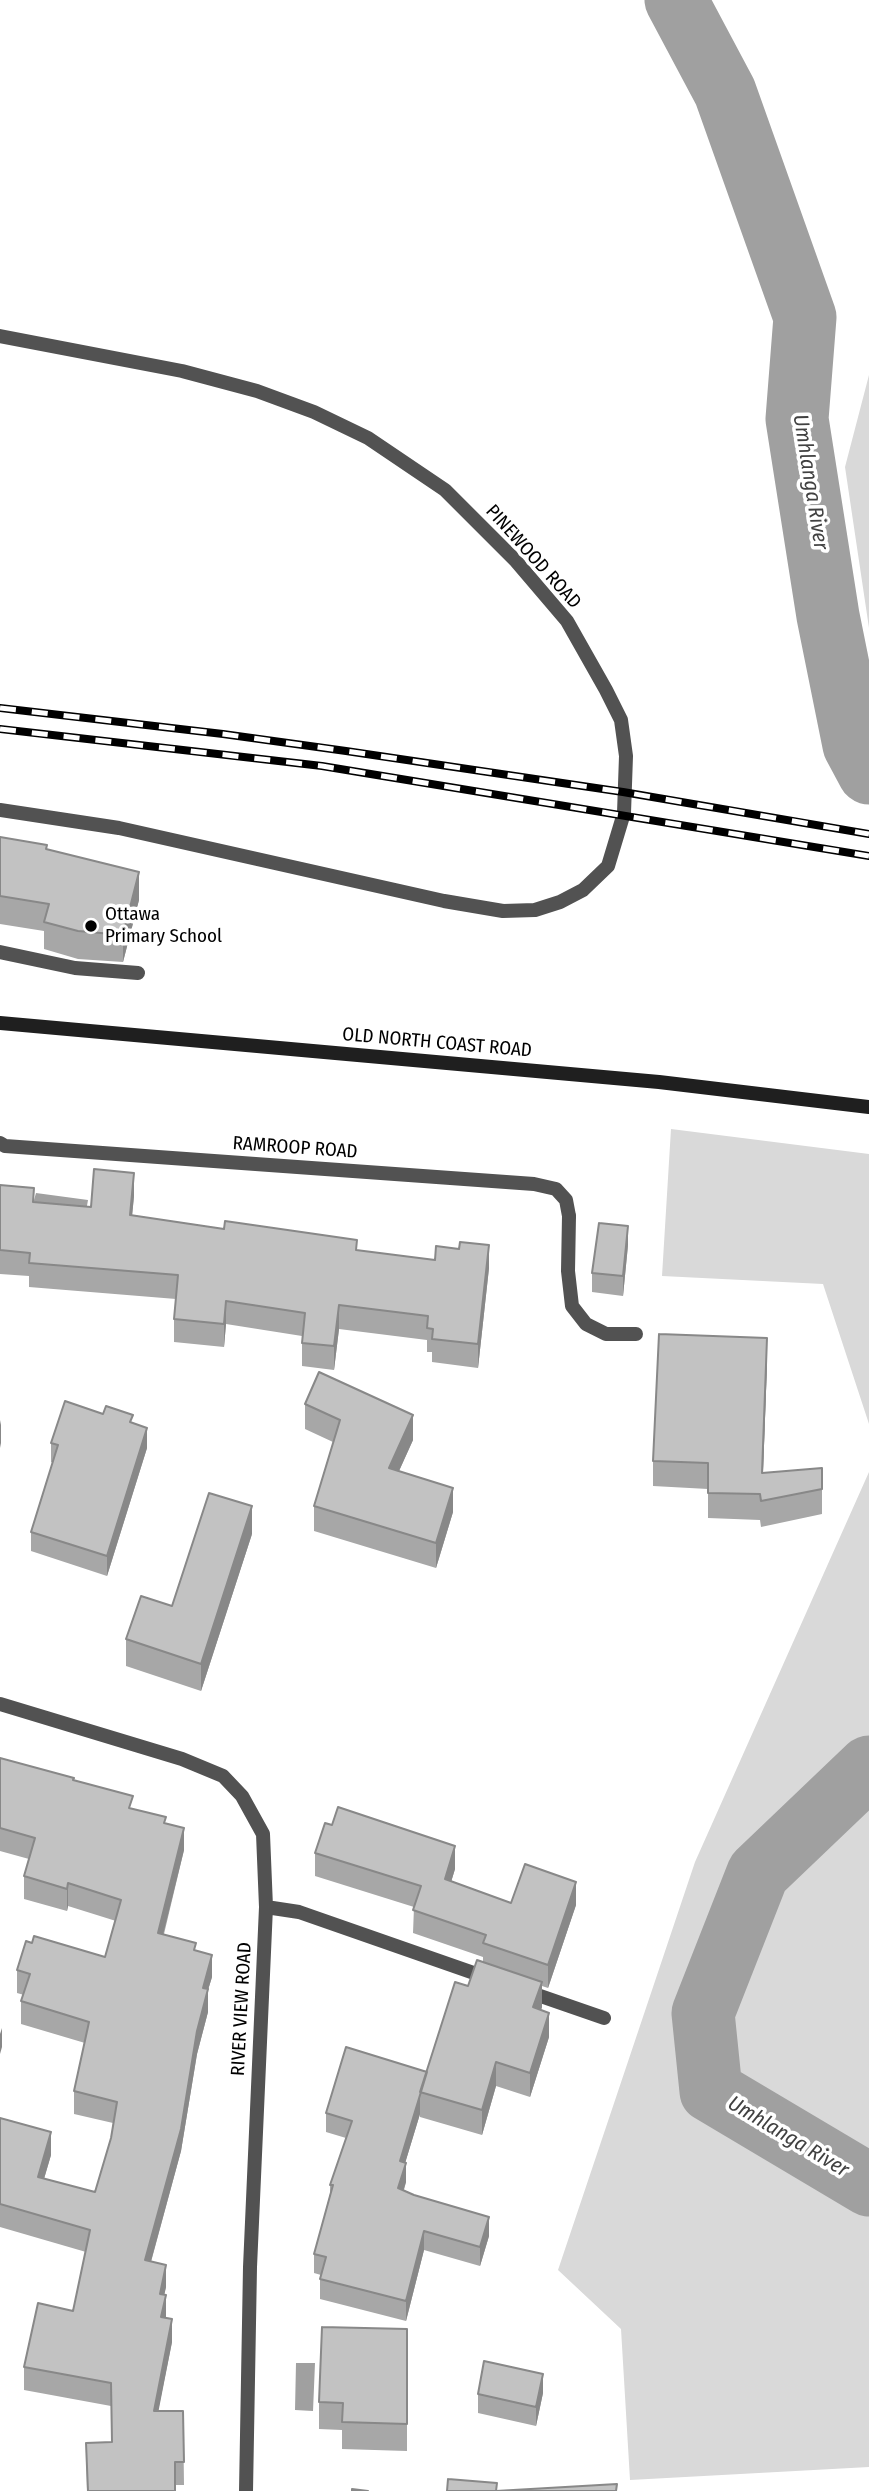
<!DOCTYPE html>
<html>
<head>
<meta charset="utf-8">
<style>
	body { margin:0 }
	canvas { display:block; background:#fff }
</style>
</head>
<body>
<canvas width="869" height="2491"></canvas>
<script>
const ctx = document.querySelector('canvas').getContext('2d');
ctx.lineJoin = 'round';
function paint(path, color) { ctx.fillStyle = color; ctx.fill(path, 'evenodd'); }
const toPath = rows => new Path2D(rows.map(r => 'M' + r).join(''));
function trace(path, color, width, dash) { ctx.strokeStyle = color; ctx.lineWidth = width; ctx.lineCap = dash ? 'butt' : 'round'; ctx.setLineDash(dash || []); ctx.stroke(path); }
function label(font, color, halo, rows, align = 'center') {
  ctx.font = font + ' "Fira Sans Condensed",sans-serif'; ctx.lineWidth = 7; ctx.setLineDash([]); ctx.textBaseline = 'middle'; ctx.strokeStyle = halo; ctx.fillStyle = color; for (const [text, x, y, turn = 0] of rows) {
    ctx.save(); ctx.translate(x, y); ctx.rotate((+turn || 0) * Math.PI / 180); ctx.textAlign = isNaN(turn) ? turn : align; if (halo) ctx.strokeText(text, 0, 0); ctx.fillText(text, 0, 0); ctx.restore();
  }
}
paint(toPath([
	[869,375,869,628,845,467],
	[671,1129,869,1154,869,1424,823,1284,662,1276],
	[869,1472,869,2467,630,2480,621,2329,558,2270,695,1862]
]), '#d9d9d9');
paint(toPath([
	[36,1193,88,1200,84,1223,32,1207],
	[296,2363,315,2363,313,2411,295,2410]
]), '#a0a0a0');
trace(toPath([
	[676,0,725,92,805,317,797,419,828,616,854,745,869,773],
	[869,1767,758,1873,703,2013,711,2091,869,2185]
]), '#a0a0a0', 63);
trace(toPath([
	[0,336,182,371,257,391,314,412,368,438,445,490,515,560,567,621,606,690,621,720,626,756,624,813,608,866,583,890,560,902,535,910,503,911,444,901,119,828,0,810],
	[0,952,75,968,138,973],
	[569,1216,568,1271,572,1306,586,1324,606,1334,636,1334]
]), '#525252', 14);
trace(toPath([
	[0,1143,5,1146,534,1184,556,1189,566,1200,569,1216],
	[0,1704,182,1759,223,1776,242,1796,263,1834,266,1907,250,2267,246,2491],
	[266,1907,299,1912,491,1979],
	[526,1991,604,2018]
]), '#525252', 14);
trace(toPath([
	[0,1023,659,1082,869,1107]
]), '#1f1f1f', 14);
const rail = toPath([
	[0,708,223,734,346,751,623,792,869,834],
	[0,729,322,766,869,856]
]);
trace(rail, '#000', 8);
trace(rail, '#fff', 5, [16]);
paint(toPath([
	[0,837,47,849,139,900,123,962,78,959,44,949,44,931,0,924],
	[0,1185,34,1202,91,1207,134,1196,132,1215,357,1250,489,1268,478,1368,432,1362,432,1352,427,1352,427,1340,339,1329,334,1370,302,1366,302,1336,226,1324,224,1347,174,1342,174,1319,176,1299,29,1287,29,1276,0,1274],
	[628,1245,623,1296,592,1292,592,1273],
	[767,1364,763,1473,822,1468,822,1514,761,1527,760,1520,708,1518,708,1489,653,1486,653,1461],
	[305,1404,413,1440,399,1471,453,1512,436,1568,314,1531,314,1506,333,1442,305,1429],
	[133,1423,147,1448,107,1576,31,1551,31,1532,53,1463,51,1462,51,1443],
	[252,1534,201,1691,126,1666,126,1639,172,1606],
	[0,1758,74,1780,133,1809,166,1823,184,1850,164,1934,196,1950,212,1977,208,1990,208,2012,197,2054,181,2151,151,2262,166,2287,164,2294,166,2318,172,2342,158,2411,183,2411,184,2485,175,2485,175,2491,87,2491,86,2443,111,2442,111,2406,24,2390,24,2367,73,2311,86,2252,0,2227,0,2118,51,2155,44,2179,95,2192,111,2138,113,2123,74,2114,74,2091,85,2043,21,2024,21,2001,24,1995,17,1993,17,1970,32,1943,105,1957,116,1921,68,1906,67,1911,24,1899,24,1876,29,1859,0,1851],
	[315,1853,455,1869,451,1882,511,1903,576,1905,548,1988,542,1986,542,2007,541,2010,549,2037,530,2097,496,2086,482,2135,420,2117,420,2114,405,2163,406,2182,404,2190,489,2236,480,2266,424,2250,406,2321,320,2299,320,2279,321,2275,314,2273,314,2254,330,2194,330,2185,346,2138,326,2132,326,2113,427,2072,468,1986,483,1962,483,1957,413,1933,414,1907,315,1876],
	[407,2329,407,2451,342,2449,342,2430,319,2429,319,2402],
	[543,2393,536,2426,478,2413,478,2394]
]), '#a7a7a7');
paint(toPath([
	[139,872,139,900,123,962,123,935],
	[134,1173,134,1196,130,1238,130,1215],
	[628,1226,628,1245,623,1296,623,1276],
	[489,1245,489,1268,478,1368,478,1344],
	[226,1301,226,1324,224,1347,224,1324],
	[339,1305,339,1329,334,1370,334,1346],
	[767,1338,767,1364,762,1498,762,1473],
	[413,1415,413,1440,389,1493,389,1468],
	[1,1420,1,1443,0,1448,0,1425],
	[147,1428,147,1448,107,1576,107,1556],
	[453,1488,453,1512,436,1568,436,1543],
	[252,1506,252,1534,201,1691,201,1664],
	[184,1828,184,1850,158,1955,158,1933],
	[455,1846,455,1869,445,1902,445,1879],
	[576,1882,576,1905,548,1988,548,1965],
	[68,1883,68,1906,67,1911,67,1889],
	[212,1955,212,1977,208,1990,208,2012,197,2054,181,2151,145,2283,145,2260,203,1988],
	[542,1982,542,2007,533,2032,533,2007],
	[549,2013,549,2037,530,2097,530,2073],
	[2,2028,2,2047,0,2054,0,2034],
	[496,2062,496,2086,482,2135,482,2110],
	[420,2095,420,2114,400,2180,400,2161],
	[51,2132,51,2155,38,2199,38,2177],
	[406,2163,406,2182,398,2207,398,2188],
	[489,2217,489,2236,480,2266,480,2247],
	[424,2231,424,2250,406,2321,406,2301],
	[166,2265,166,2287,160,2316,160,2294],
	[166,2295,166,2317,161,2340,161,2317],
	[172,2319,172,2342,154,2434,154,2411],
	[543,2374,543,2393,536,2426,536,2407]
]), '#888');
const building = toPath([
	[0,837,47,845,46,849,139,872,123,935,78,931,44,922,49,904,0,896,0,837],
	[94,1169,134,1173,130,1215,224,1229,225,1221,357,1240,356,1250,435,1260,436,1246,459,1249,460,1242,489,1245,478,1344,432,1339,433,1329,427,1328,428,1316,339,1305,334,1346,302,1343,305,1313,226,1301,224,1324,174,1319,178,1275,29,1263,30,1253,0,1250,0,1185,34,1188,33,1202,91,1207,94,1169],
	[599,1223,628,1226,623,1276,592,1273,599,1223],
	[659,1334,767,1338,762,1473,822,1468,822,1489,761,1501,760,1494,708,1493,708,1463,653,1461,659,1334],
	[319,1372,413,1415,389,1468,453,1488,436,1543,314,1506,340,1420,305,1404,319,1372],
	[65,1401,103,1414,106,1406,133,1415,130,1422,147,1428,107,1556,31,1532,58,1445,51,1443,65,1401],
	[209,1493,252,1506,201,1664,126,1639,141,1596,172,1606,209,1493],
	[0,1758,74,1778,73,1780,133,1796,129,1808,166,1817,164,1823,184,1828,158,1933,196,1943,194,1950,212,1955,203,1988,208,1989,197,2031,181,2129,145,2260,166,2265,160,2294,166,2295,161,2317,172,2319,154,2411,183,2411,184,2462,175,2462,175,2491,88,2491,86,2443,112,2442,111,2383,24,2367,38,2303,73,2311,90,2230,0,2204,0,2118,51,2132,38,2177,95,2192,111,2138,117,2102,74,2091,89,2022,21,2001,30,1974,17,1970,26,1941,32,1943,34,1936,105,1957,121,1900,68,1883,67,1889,24,1876,35,1838,0,1828,0,1758],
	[338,1807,455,1846,445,1879,511,1903,525,1864,576,1882,548,1965,483,1943,486,1935,413,1910,421,1886,315,1853,325,1823,332,1825,338,1807],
	[477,1960,542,1982,533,2007,549,2013,530,2073,496,2062,482,2110,420,2092,455,1982,468,1986,477,1960],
	[346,2047,427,2072,400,2161,406,2163,398,2188,414,2195,489,2217,480,2247,424,2231,406,2301,320,2279,326,2257,314,2254,333,2185,330,2185,352,2121,326,2113,346,2047],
	[322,2327,407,2329,407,2424,342,2422,343,2403,319,2402,322,2327],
	[484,2361,543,2374,536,2407,478,2394,484,2361],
	[448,2479,497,2483,496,2491,617,2484,616,2491,447,2491,448,2479],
	[352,2489,368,2491,352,2491,352,2489]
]);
paint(building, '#c2c2c2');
trace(building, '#888', 2);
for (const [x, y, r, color] of [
	[91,926,7,"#000"]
]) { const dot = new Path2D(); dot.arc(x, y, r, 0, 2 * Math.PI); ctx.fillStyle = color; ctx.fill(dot); trace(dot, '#fff', 2.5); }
label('19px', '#000', '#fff', [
	["PINEWOOD ROAD",533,557,48],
	["OLD NORTH COAST ROAD",437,1043,5],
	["RAMROOP ROAD",295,1148,4],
	["RIVER VIEW ROAD",242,2009,-87]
]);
label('19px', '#000', '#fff', [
	["Ottawa",105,915],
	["Primary School",105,937]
], 'left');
label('italic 21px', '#414141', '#fff', [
	["Umhlanga River",810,482,81],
	["Umhlanga River",788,2137,31]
]);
</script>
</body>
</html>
